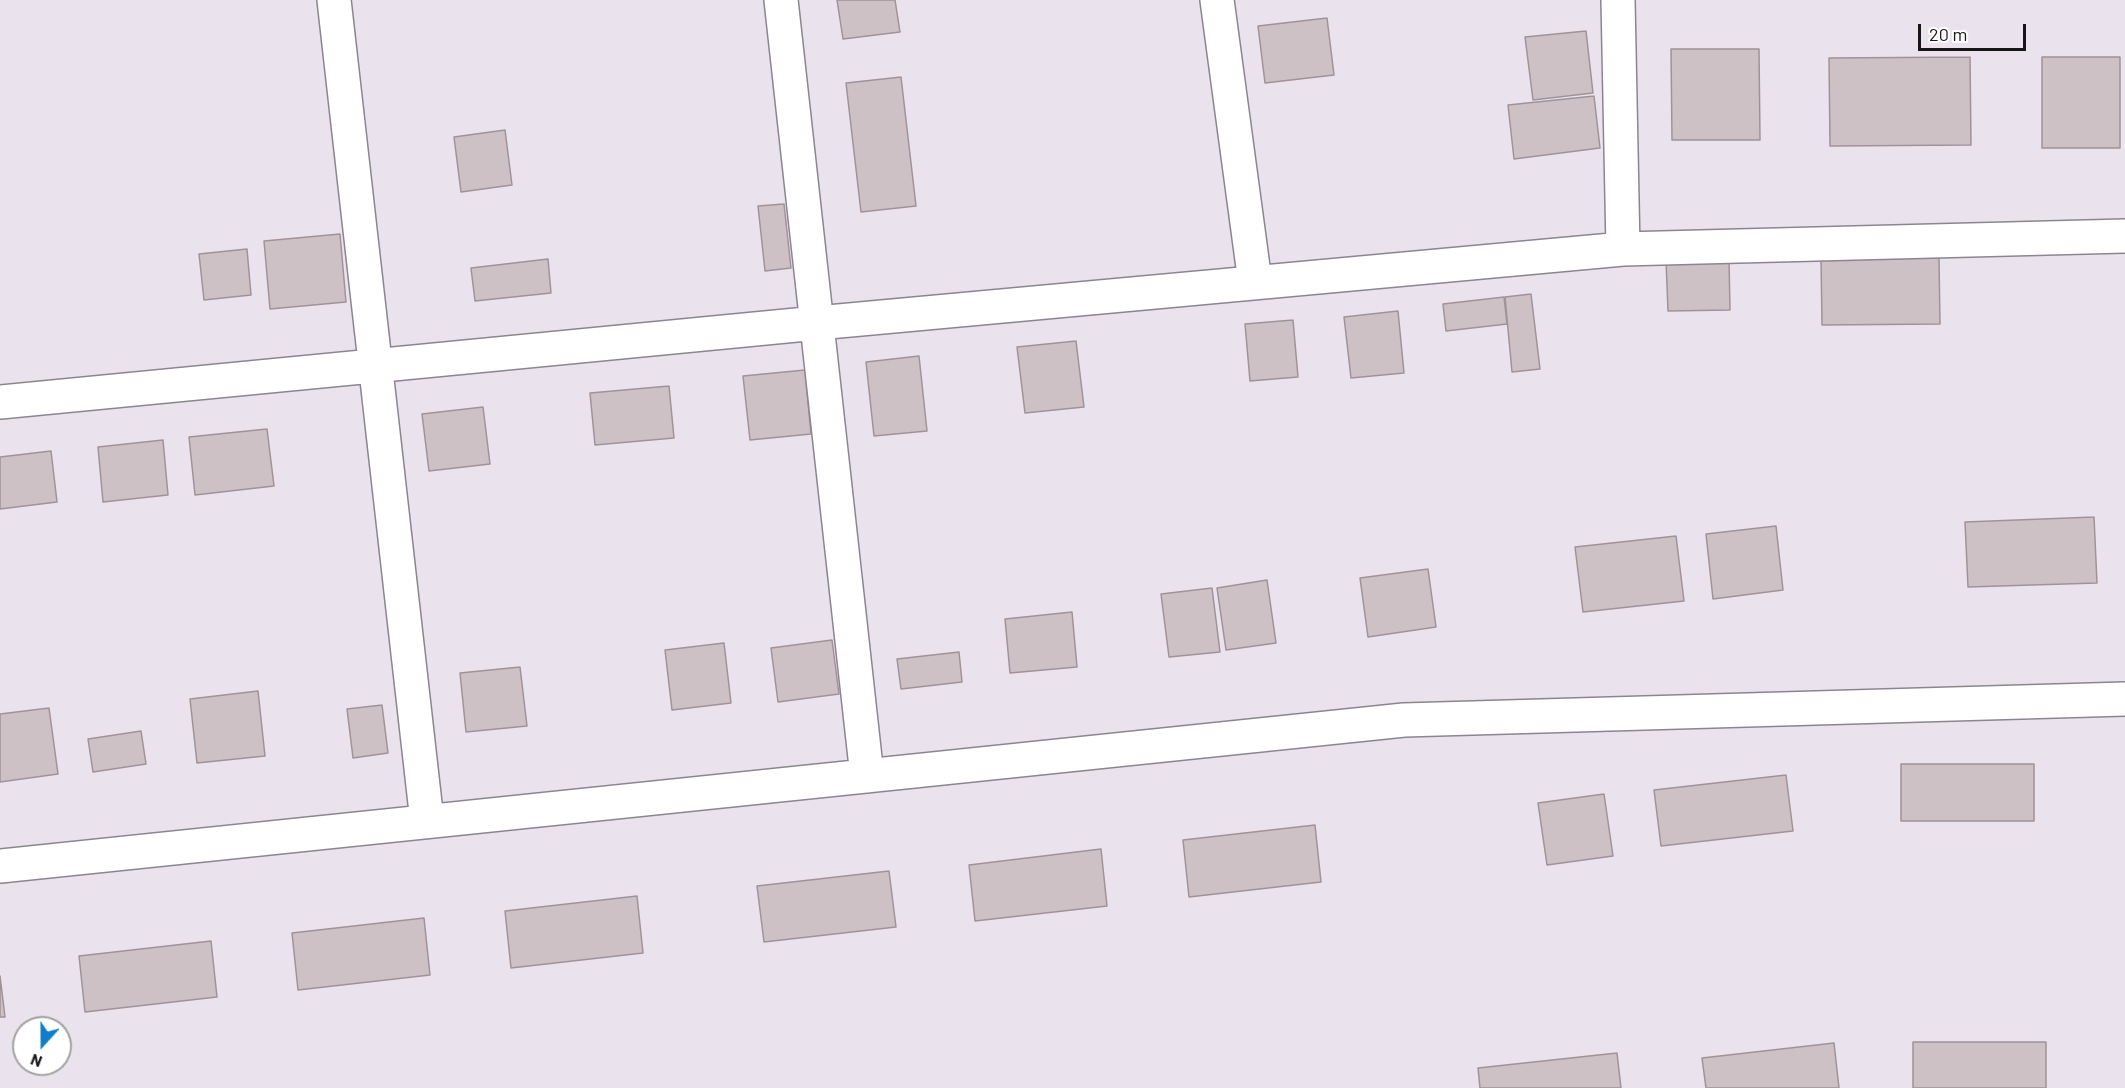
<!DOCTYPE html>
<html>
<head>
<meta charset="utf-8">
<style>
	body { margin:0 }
	#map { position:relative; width:2125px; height:1088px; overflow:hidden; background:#eae3ed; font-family:Barlow,sans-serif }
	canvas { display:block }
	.north { position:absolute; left:12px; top:1016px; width:60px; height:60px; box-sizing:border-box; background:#fff; border:2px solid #a3a2a3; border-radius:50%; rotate:201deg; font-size:16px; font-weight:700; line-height:24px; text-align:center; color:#181619 }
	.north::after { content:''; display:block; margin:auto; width:21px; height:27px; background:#117dc8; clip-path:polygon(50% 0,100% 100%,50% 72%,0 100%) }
	.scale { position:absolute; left:1918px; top:24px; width:108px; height:27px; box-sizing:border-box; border:3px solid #181619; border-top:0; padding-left:8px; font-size:18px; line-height:21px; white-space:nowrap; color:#181619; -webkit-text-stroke:4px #fff; paint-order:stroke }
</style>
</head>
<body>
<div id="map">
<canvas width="2125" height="1088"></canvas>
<div class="north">N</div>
<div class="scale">20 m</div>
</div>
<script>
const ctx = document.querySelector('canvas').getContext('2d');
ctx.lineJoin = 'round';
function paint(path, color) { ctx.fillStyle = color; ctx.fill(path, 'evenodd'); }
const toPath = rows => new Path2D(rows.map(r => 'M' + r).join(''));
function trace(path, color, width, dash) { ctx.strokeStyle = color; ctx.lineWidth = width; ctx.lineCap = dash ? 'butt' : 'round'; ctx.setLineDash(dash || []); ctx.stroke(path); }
const building = toPath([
	[837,0,895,0,900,32,843,39,837,0],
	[1327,18,1334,75,1265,83,1258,26,1327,18],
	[1586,31,1593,93,1533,100,1525,37,1586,31],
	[1671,49,1759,49,1760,140,1672,140,1671,49],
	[1970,57,1971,145,1830,146,1829,58,1970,57],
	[2042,57,2120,57,2120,148,2042,148,2042,57],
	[901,77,916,206,861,212,846,83,901,77],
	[1594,96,1600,148,1514,159,1508,105,1594,96],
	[505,130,512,185,461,192,454,137,505,130],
	[784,204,791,268,765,271,758,206,784,204],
	[340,234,346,302,270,309,264,241,340,234],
	[247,249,251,295,204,300,199,254,247,249],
	[1939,258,1940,324,1822,325,1821,259,1939,258],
	[548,259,551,293,475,301,471,268,548,259],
	[1729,259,1730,310,1668,311,1666,260,1729,259],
	[1531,294,1540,369,1512,372,1505,297,1531,294],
	[1504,297,1507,324,1446,331,1443,304,1504,297],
	[1398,311,1404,373,1351,378,1344,317,1398,311],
	[1293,320,1298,377,1250,381,1245,324,1293,320],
	[1076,341,1084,407,1025,413,1017,347,1076,341],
	[919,356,927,431,874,436,866,362,919,356],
	[805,370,811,434,750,440,743,376,805,370],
	[669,386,674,438,595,445,590,393,669,386],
	[483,407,490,464,429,471,422,414,483,407],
	[267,429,274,486,195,495,189,437,267,429],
	[163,440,168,495,103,502,98,447,163,440],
	[51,451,57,502,0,509,0,457,51,451],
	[2094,517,2097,583,1968,587,1965,522,2094,517],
	[1776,526,1783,590,1713,599,1706,534,1776,526],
	[1676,536,1684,601,1583,612,1575,547,1676,536],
	[1428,569,1436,627,1368,637,1360,578,1428,569],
	[1267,580,1276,643,1226,650,1217,588,1267,580],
	[1212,588,1220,652,1169,657,1161,594,1212,588],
	[1072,612,1077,667,1010,673,1005,619,1072,612],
	[832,640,839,694,778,702,771,648,832,640],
	[724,643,731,703,672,710,665,650,724,643],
	[959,652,962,682,901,689,897,659,959,652],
	[520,667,527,726,466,732,460,673,520,667],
	[258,691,265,756,197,763,190,699,258,691],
	[382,705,388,753,353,758,347,709,382,705],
	[49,708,58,774,0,782,0,714,49,708],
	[141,731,146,764,93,772,88,739,141,731],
	[1901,764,2034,764,2034,821,1901,821,1901,764],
	[1786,775,1793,831,1661,846,1654,790,1786,775],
	[1604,794,1613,856,1547,865,1538,803,1604,794],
	[1315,825,1321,882,1189,897,1183,840,1315,825],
	[1101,849,1107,906,975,921,969,865,1101,849],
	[889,871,896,927,764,942,757,886,889,871],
	[637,896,643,953,511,968,505,911,637,896],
	[424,918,430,975,298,990,292,933,424,918],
	[211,941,217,997,85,1012,79,956,211,941],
	[0,976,5,1017,0,1017,0,976],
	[1913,1042,2046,1042,2046,1088,1913,1088,1913,1042],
	[1834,1043,1839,1088,1706,1088,1702,1058,1834,1043],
	[1617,1053,1621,1088,1480,1088,1478,1068,1617,1053]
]);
paint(building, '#cec1c6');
trace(building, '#a09398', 1.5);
const minor = toPath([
	[334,0,427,821],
	[781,0,867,776],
	[1217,0,1255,282],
	[1618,0,1623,249],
	[0,402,817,323,1623,249,2125,236],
	[0,866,1404,720,2125,699]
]);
trace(minor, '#8c858f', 36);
trace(minor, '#fff', 33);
</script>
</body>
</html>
